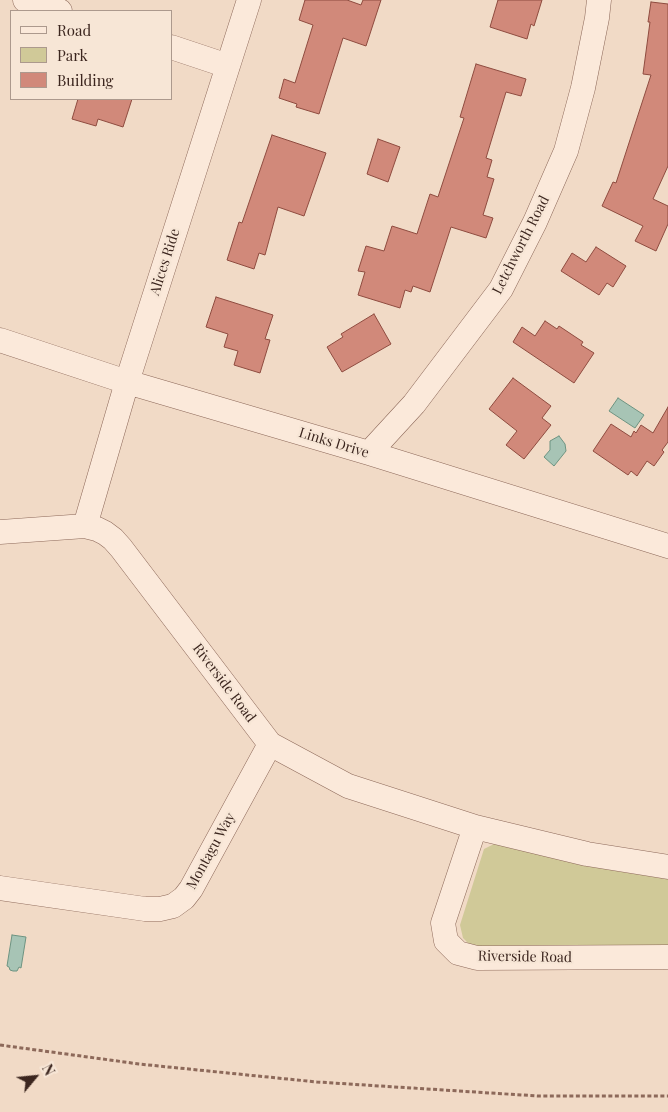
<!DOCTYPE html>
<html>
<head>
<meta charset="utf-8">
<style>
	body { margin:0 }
	#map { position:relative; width:668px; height:1112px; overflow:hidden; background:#f1dac6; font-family:"Playfair Display",serif }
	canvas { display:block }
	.legend { position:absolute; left:10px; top:10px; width:162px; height:90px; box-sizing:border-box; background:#f7e6d6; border:1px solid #ac998d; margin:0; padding:6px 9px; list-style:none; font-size:15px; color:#3c261f }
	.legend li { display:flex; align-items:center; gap:10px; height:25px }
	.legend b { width:25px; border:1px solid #ac998d }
	.north { position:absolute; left:10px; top:1052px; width:50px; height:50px; -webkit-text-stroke:4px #f7e6d6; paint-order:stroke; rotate:62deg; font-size:14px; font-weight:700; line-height:20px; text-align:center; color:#3c261f }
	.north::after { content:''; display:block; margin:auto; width:18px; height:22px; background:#3c261f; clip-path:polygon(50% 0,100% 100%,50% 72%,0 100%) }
</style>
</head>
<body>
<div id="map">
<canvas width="668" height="1112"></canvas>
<ul class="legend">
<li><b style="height:6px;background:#fbe9da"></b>Road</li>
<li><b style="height:14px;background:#d0c998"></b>Park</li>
<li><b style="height:14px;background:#d1897a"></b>Building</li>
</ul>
<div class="north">N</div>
</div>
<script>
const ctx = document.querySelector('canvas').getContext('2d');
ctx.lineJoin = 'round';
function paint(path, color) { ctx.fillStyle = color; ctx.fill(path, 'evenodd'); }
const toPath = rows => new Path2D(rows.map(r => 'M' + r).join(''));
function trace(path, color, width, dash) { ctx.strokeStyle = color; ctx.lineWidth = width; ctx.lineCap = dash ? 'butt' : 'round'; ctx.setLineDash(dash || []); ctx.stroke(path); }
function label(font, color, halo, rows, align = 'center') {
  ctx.font = font + ' "Playfair Display",serif'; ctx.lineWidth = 4.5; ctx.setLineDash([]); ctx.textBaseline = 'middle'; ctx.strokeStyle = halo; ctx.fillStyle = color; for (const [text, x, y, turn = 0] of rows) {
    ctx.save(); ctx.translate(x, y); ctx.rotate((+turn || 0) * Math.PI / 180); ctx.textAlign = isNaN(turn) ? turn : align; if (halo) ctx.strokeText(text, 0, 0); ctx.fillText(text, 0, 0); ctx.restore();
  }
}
paint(toPath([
	[498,842,611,870,668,879,668,959,471,946,463,938,460,925,484,849]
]), '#d0c998');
const water = toPath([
	[618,398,644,415,635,428,609,411,618,398],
	[559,436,565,444,566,451,554,466,544,457,550,450,550,441,559,436],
	[12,935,26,937,21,968,19,967,17,971,13,971,10,970,9,967,7,966,12,935]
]);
paint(water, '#a7c4b5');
trace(water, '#6d9381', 1);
const building = toPath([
	[305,0,347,0,361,5,363,0,381,0,366,46,343,38,319,114,296,107,297,104,279,98,284,79,295,83,313,25,299,20,305,0],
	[498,0,542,0,534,26,531,24,527,39,490,27,498,0],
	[651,2,668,4,668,166,653,199,668,206,668,224,656,251,635,241,643,226,602,206,613,182,616,183,651,75,643,74,650,22,648,22,651,2],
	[476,64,526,79,521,96,506,92,486,158,492,160,487,177,494,179,483,215,493,218,486,238,451,227,430,292,413,286,411,292,405,290,400,308,358,295,365,272,358,271,366,246,384,251,392,226,417,234,430,194,438,197,464,118,460,117,476,64],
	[78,99,132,99,123,127,98,119,96,126,72,119,78,99],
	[272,135,326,153,304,216,278,207,265,255,259,253,254,269,227,260,239,222,242,223,272,135],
	[378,139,400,147,388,182,367,174,378,139],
	[596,247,626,266,613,287,607,283,599,295,561,271,572,253,586,262,596,247],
	[216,297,273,315,265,339,270,340,260,373,234,365,238,351,224,347,228,334,206,327,216,297],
	[374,314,391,344,342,372,327,347,343,337,341,334,374,314],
	[545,321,557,329,559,326,583,342,581,345,594,353,574,383,513,342,522,327,535,336,545,321],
	[513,378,551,406,542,418,551,425,524,459,506,445,517,431,489,409,513,378],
	[668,407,668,442,662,450,664,452,654,466,647,461,637,476,631,471,628,475,593,451,611,424,631,437,634,431,636,433,641,425,653,433,668,407]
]);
paint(building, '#d1897a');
trace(building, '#8e4b3f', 1);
const minor = toPath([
	[25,0,60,11],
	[171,47,228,66],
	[0,340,127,382,369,453,668,546],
	[369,453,414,404,501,289,535,222,566,151,583,88,597,18,599,0],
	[85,526,127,382,249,0],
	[0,532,85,526,97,529,105,533,113,539,121,548,270,744,348,786,475,827,587,854,668,867],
	[475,827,443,923,446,941,458,953,477,958,668,957],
	[0,888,145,909,160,909,173,906,184,898,191,889,270,744]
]);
trace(minor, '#8d695a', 25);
trace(toPath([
	[0,1045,139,1064,317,1082,538,1096,668,1096]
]), '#8d695a', 3, [4, 2.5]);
trace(minor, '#fbe9da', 24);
label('14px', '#3c261f', '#f7e6d6', [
	["Letchworth Road",521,245,-63],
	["Alices Ride",165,262,-72],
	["Links Drive",334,443,17],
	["Riverside Road",224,683,53],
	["Montagu Way",211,851,-61],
	["Riverside Road",525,957,1]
]);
</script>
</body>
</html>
